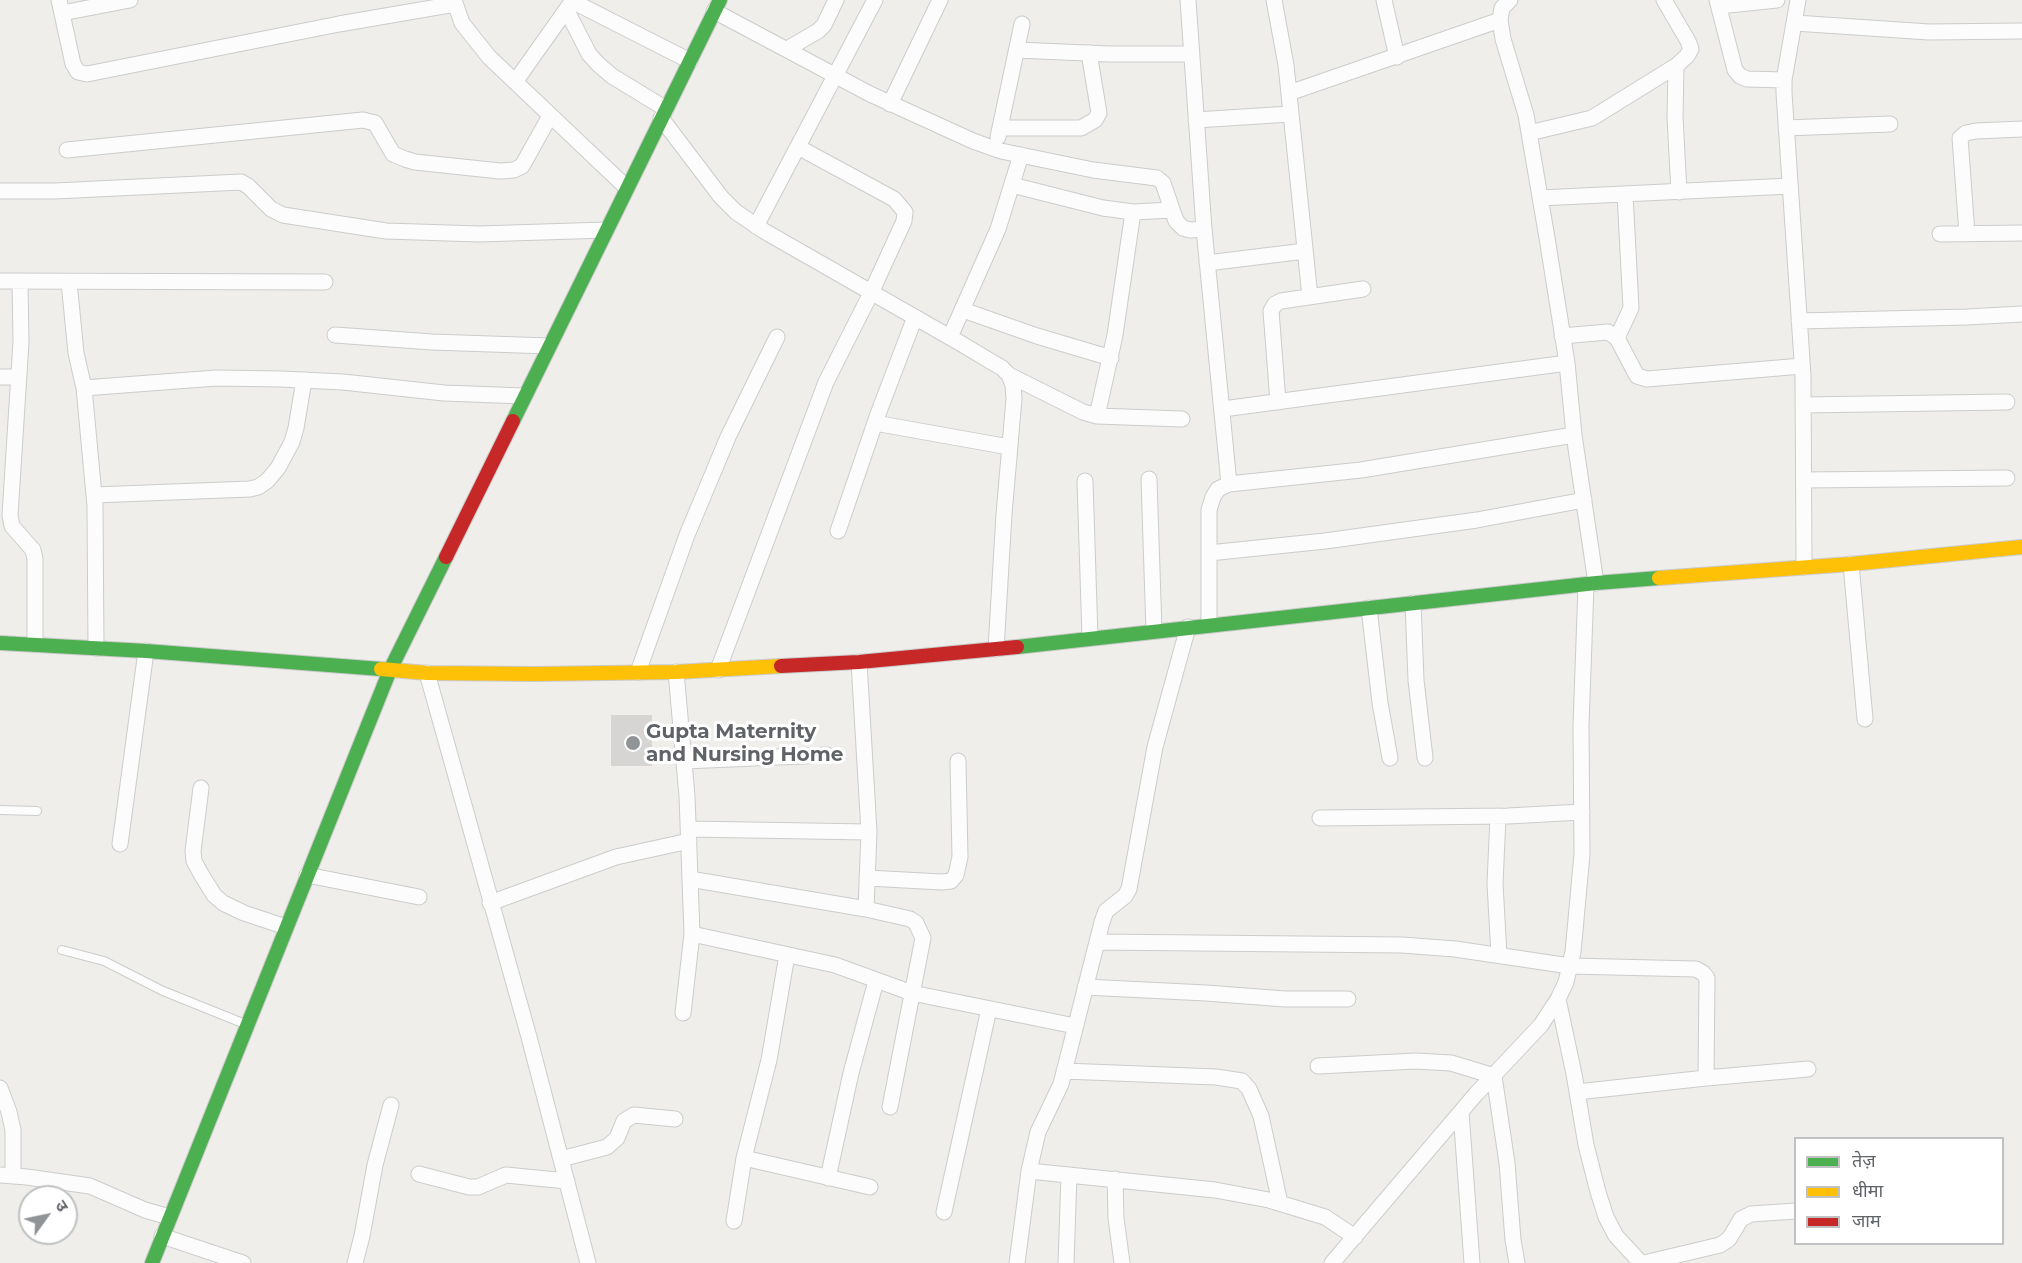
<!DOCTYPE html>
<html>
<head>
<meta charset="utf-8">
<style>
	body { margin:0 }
	#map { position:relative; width:2022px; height:1263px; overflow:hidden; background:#efeeea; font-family:Montserrat,"Noto Sans Devanagari",sans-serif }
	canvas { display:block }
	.legend { position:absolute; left:1794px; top:1137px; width:210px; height:108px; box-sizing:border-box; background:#fff; border:2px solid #bfc1c3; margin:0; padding:8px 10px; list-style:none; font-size:18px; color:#5f6368 }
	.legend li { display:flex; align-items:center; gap:12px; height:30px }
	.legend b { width:30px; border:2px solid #bfc1c3 }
	.north { position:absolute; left:18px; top:1185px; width:60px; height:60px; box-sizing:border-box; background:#fff; border:2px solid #bfc1c3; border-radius:50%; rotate:57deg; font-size:16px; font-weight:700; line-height:24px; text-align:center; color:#5f6368 }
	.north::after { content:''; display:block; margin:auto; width:21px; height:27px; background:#919496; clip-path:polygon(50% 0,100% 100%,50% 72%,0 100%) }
</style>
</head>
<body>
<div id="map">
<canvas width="2022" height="1263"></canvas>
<ul class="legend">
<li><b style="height:8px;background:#4caf50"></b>तेज़</li>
<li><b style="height:8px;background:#ffc107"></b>धीमा</li>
<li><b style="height:8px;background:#c62828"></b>जाम</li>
</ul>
<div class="north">उ</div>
</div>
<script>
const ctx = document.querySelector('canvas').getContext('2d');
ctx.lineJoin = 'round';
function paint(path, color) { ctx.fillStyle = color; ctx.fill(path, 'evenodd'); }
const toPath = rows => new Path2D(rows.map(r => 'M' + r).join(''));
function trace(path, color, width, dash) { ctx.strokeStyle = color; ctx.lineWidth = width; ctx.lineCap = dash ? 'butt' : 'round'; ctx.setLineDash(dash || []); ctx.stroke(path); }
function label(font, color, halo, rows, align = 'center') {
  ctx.font = font + ' Montserrat,sans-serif'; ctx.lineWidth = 6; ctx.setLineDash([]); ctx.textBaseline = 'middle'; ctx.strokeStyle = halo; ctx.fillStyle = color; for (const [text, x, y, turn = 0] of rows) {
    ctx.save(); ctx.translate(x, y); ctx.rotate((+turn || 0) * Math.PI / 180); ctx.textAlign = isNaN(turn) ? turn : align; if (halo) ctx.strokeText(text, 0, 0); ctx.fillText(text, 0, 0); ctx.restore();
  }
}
paint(toPath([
	[611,715,652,715,652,766,611,766]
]), '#d6d5d3');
const lane = toPath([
	[0,810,37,811],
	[62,950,104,961,163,991,245,1024]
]);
const street = toPath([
	[59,0,73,64,78,72,87,74,339,24,455,4],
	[454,0,462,23,489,57,627,188],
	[1188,0,1204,229,1229,484],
	[1274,0,1286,65,1310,297],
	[1384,0,1397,57],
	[1510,0,1502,8,1500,20,1503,39,1526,115,1547,238,1567,363,1574,435,1596,583],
	[1717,0,1735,70,1740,76,1747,79,1784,80],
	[1798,0,1784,80,1784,93,1803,375,1804,567],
	[572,1,690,61],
	[1719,6,1777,0],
	[567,11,589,54,598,64,612,76,666,109],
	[714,11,870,94,973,141,1001,151,1093,170,1157,178,1163,183,1176,221,1183,228,1190,230,1204,229],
	[62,13,130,0],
	[1795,23,1929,32,2022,31],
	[787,49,818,31,824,25,836,0],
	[1017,50,1109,54,1191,54],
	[1676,66,1675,117,1679,192],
	[515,82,571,3],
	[1289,93,1500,20],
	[890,104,940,0],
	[661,118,721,197,736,212,764,231,960,343,1002,368,1009,375,1013,385,1014,399,1004,514,996,649],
	[1196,120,1290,114],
	[1000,128,1081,128,1095,120,1099,113,1089,53],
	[1786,128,1890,124],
	[1529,133,1592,118,1676,66,1687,56,1691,49,1688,41,1664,0],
	[998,137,1022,24],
	[67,150,363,120,375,123,393,154,405,159,415,162,500,171,514,170,522,166,550,116],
	[1012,185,1103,208,1133,212,1172,210],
	[0,191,55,191,241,182,248,186,271,209,283,215,386,231,479,234,606,230],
	[1540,198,1790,186],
	[756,226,875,0],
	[1940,234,2022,233],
	[1967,234,1960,138,1966,133,1976,131,2022,129],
	[1207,263,1305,251],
	[0,281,325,282],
	[20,281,21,342,10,515,12,526,33,550,35,559,35,644],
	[69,282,76,353,84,388,95,506,96,648],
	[963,310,1037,336,1111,358],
	[1799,321,1967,317,2022,314],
	[335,335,432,342,549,346],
	[1562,336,1608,332,1617,338,1637,376,1647,379,1802,366],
	[950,337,998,229,1021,155],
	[1617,338,1631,308,1625,194],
	[1009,375,1083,412,1097,416,1182,419],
	[0,377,18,377],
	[84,388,216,378,281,379,343,382,444,393,524,396],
	[1278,402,1271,311,1275,304,1281,301,1363,289],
	[1803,405,2007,402],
	[1223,409,1567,363],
	[1097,416,1115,335,1133,212],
	[875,423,1009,447],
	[1149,479,1154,631],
	[1804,480,2007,478],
	[1085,481,1090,638],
	[94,495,250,489,258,487,267,481,278,468,292,442,296,428,304,380],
	[838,531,878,414,915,317],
	[1209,553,1325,541,1477,520,1584,500],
	[1851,564,1865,719],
	[1413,603,1416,680,1425,758],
	[1369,608,1380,703,1390,758],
	[1209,624,1209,510,1213,497,1218,489,1229,484,1361,470,1574,435],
	[859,662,869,832,866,909],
	[718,670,826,382,871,293,904,221,905,212,894,199,798,147],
	[638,672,687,535,728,437,777,337],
	[676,672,687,796,692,934,683,1013],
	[427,673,529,1037,588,1263],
	[684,761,827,755],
	[201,788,193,851,194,861,201,874,214,895,223,903,244,913,286,927],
	[1498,816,1495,884,1499,955],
	[1320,818,1508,816,1582,812],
	[689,829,869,832],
	[120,844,146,651],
	[307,875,419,897],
	[867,878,942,882,951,881,956,875,960,857,958,761],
	[690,879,866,909,910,919,916,923,923,938,890,1107],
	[490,903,616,857,689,841],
	[692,934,835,965,912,993,1075,1026],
	[1097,942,1402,945,1455,949,1570,966,1696,969,1703,973,1707,978,1706,1078],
	[1085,987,1206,993,1285,999,1348,999],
	[1558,999,1574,1074,1586,1145,1598,1192,1606,1217,1616,1236,1641,1263],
	[1318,1066,1416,1061,1451,1063,1494,1076,1507,1163,1513,1240,1517,1263],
	[1064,1071,1216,1077,1242,1081,1249,1089,1261,1116,1280,1203],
	[0,1088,9,1112,13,1130,13,1176],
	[1577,1092,1706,1078,1808,1069],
	[1461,1112,1472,1263],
	[744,1158,870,1187],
	[561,1159,607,1147,617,1138,624,1121,634,1115,675,1119],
	[1029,1171,1215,1190,1269,1200,1325,1217,1355,1237],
	[419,1174,469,1187,478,1187,506,1175,567,1181],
	[0,1175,27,1177,90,1186,145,1210,169,1217],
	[828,1178,851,1073,876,981],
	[1115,1179,1116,1218,1122,1263],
	[944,1212,989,1009],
	[734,1221,744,1158,769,1060,787,955],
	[162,1236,243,1263],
	[355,1263,362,1236,375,1165,391,1105],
	[1017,1263,1029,1171,1038,1132,1061,1084,1102,922,1106,911,1125,896,1129,889,1155,747,1188,627],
	[1066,1263,1069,1175],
	[1332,1263,1476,1094,1541,1025,1558,999,1566,982,1573,952,1582,854,1581,726,1586,585],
	[1644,1263,1720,1245,1729,1239,1741,1219,1751,1214,1796,1211]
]);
const fast = toPath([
	[513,421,720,0],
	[0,643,146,651,381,669],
	[1017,647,1596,583,1659,578],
	[152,1263,390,670,446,557]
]);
const slow = toPath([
	[1659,578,1851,564,2022,547],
	[381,669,427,673,534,674,676,672,781,666]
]);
const jam = toPath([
	[446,557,513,421],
	[781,666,859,662,1017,647]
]);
trace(lane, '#cbcccc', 10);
trace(street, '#cbcccc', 17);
trace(fast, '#cacacb', 16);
trace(slow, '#cacacb', 16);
trace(jam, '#cacacb', 16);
trace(lane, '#fdfcfc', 8);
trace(street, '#fdfcfc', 15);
trace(fast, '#4caf50', 14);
trace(slow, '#ffc107', 14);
trace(jam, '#c62828', 14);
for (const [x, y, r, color] of [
	[633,743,8,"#919496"]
]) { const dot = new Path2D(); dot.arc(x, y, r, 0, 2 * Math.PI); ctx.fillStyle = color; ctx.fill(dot); trace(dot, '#fff', 2); }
label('bold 20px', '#5f6368', '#fff', [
	["Gupta Maternity",646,732],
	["and Nursing Home",646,755]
], 'left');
</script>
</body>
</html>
